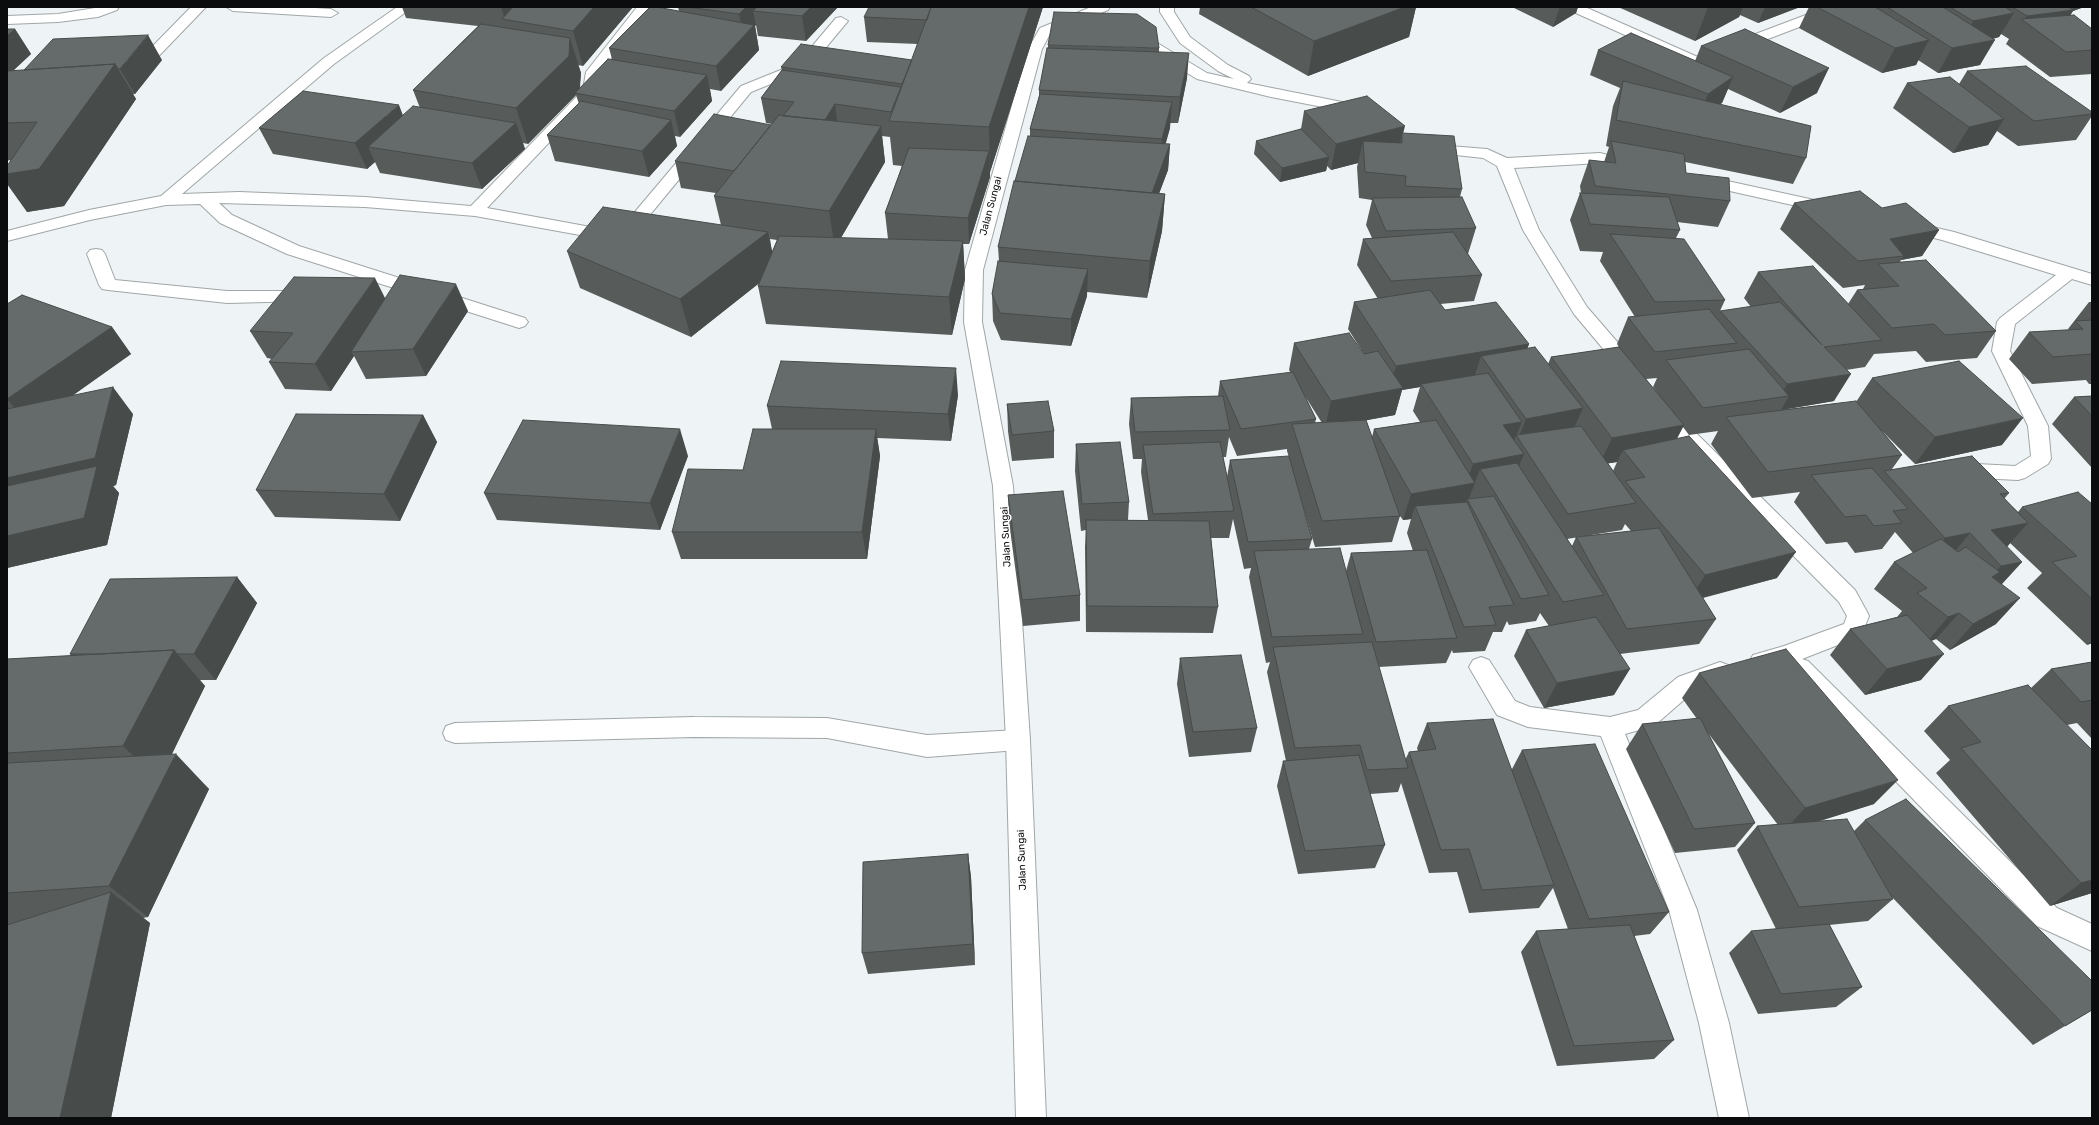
<!DOCTYPE html>
<html>
<head>
<meta charset="utf-8">
<style>
	body { margin:0 }
	#map { position:relative; width:2099px; height:1125px; overflow:hidden; background:#eef4f6; font-family:Rubik,sans-serif }
	canvas { display:block }
	.frame { position:absolute; inset:0; border:8px solid #0a0c0d; pointer-events:none }
</style>
</head>
<body>
<div id="map">
<canvas width="2099" height="1125"></canvas>
<div class="frame"></div>
</div>
<script>
const ctx = document.querySelector('canvas').getContext('2d');
ctx.lineJoin = 'round';
const toPath = rows => new Path2D(rows.map(r => 'M' + r).join(''));
function trace(path, color, width, dash) { ctx.strokeStyle = color; ctx.lineWidth = width; ctx.lineCap = dash ? 'butt' : 'round'; ctx.setLineDash(dash || []); ctx.stroke(path); }
function paint(path, color) { ctx.fillStyle = color; ctx.fill(path, 'evenodd'); }
function label(font, color, halo, rows, align = 'center') {
  ctx.font = font + ' Rubik,sans-serif'; ctx.lineWidth = 3; ctx.setLineDash([]); ctx.textBaseline = 'middle'; ctx.strokeStyle = halo; ctx.fillStyle = color; for (const [text, x, y, turn = 0] of rows) {
    ctx.save(); ctx.translate(x, y); ctx.rotate((+turn || 0) * Math.PI / 180); ctx.textAlign = isNaN(turn) ? turn : align; if (halo) ctx.strokeText(text, 0, 0); ctx.fillText(text, 0, 0); ctx.restore();
  }
}
const service = toPath([
	[191,7,206,7,153,62,143,62,141,59,143,56,191,7],
	[226,7,299,7,331,9,338,13,331,17,233,11,226,7],
	[694,717,827,718,927,735,1018,730,1027,733,1030,740,1027,747,1018,750,927,757,827,738,694,737,455,743,446,740,443,733,446,726,455,723,694,717]
]);
const minor = toPath([
	[101,7,119,7,117,10,98,17,58,22,7,24,7,16,58,14,101,7],
	[397,7,413,7,334,64,182,194,239,192,365,197,471,206,583,90,586,72,637,7,651,7,600,72,595,94,487,208,618,232,741,86,798,63,836,18,841,17,848,21,808,69,751,92,630,239,613,241,475,216,365,207,219,203,232,215,299,246,525,318,528,322,525,326,519,328,513,326,287,254,220,223,200,204,166,205,90,220,7,241,7,231,89,210,161,196,324,58,397,7],
	[1091,7,1110,7,1108,10,1050,34,1042,49,983,270,982,322,1013,486,1030,740,1046,1118,1016,1118,1006,740,993,486,964,322,965,270,1028,49,1040,28,1091,7],
	[1160,7,1174,7,1174,12,1190,37,1228,65,1249,76,1251,79,1247,83,1342,102,1365,113,1368,116,1365,119,1360,121,1333,109,1271,97,1197,79,1149,50,1129,31,1131,28,1136,27,1141,28,1159,44,1207,73,1234,79,1218,71,1180,43,1160,12,1160,7],
	[1567,7,1585,7,1700,58,1702,61,1700,64,1695,65,1690,64,1569,10,1567,7],
	[1827,7,1846,7,1844,10,1739,50,1729,50,1727,47,1729,44,1827,7],
	[1428,141,1437,145,1487,149,1507,158,1600,153,1639,163,1641,166,1639,169,1633,171,1600,163,1514,168,1539,230,1587,307,1639,367,1642,371,1639,375,1632,377,1625,375,1574,314,1523,230,1497,166,1483,158,1428,152,1420,146,1422,143,1428,141],
	[1700,175,1828,203,1834,204,1836,208,1834,212,1828,213,1694,183,1692,180,1694,177,1700,175],
	[1907,221,1954,232,2092,274,2092,285,2072,279,2015,324,2010,351,2048,426,2051,459,2048,464,2025,478,2018,480,1958,477,1951,475,1948,470,1951,465,1958,463,2015,466,2031,456,2028,426,1992,351,1997,322,2000,318,2056,275,1942,240,1901,230,1899,226,1901,222,1907,221],
	[96,249,102,250,105,254,115,280,227,291,308,291,314,292,317,296,314,300,308,301,227,303,108,290,102,289,99,285,87,254,90,250,96,249],
	[1662,400,1669,402,1696,433,1855,590,1866,610,1869,616,1861,636,1802,659,1808,661,2057,908,2092,924,2092,951,2037,926,1792,675,1788,668,1791,663,1761,671,1753,669,1749,662,1753,655,1784,646,1844,624,1847,616,1839,602,1682,443,1655,412,1652,407,1655,402,1662,400],
	[1481,657,1489,660,1515,701,1530,707,1610,717,1638,710,1678,677,1720,662,1728,665,1732,672,1728,679,1694,691,1654,726,1625,734,1697,910,1729,1023,1749,1118,1719,1118,1699,1023,1669,910,1601,736,1528,727,1497,715,1469,667,1473,660,1481,657]
]);
trace(service, '#a0a6a7', 2);
trace(minor, '#a0a6a7', 2);
paint(service, '#fff');
paint(minor, '#fff');
paint(toPath([
	[402,7,633,7,583,66,578,65,581,73,580,88,612,59,609,48,679,11,678,7,838,7,806,41,758,36,756,25,755,26,759,50,721,91,710,89,712,101,680,137,675,136,677,146,649,177,555,161,547,135,579,104,576,95,528,144,523,143,525,149,482,189,380,173,375,162,367,169,273,154,259,128,403,115,420,108,413,90,478,26,406,18],
	[1043,7,990,172,990,177,969,244,963,244,965,279,952,335,766,324,758,286,760,282,691,337,580,288,567,251,721,225,714,196,716,193,681,188,675,161,771,125,772,124,766,123,761,98,782,70,781,67,912,60,918,44,867,42,864,17],
	[882,136,890,137,893,165,902,166,885,213,888,239,841,238,885,162],
	[770,239,777,240,772,252],
	[1200,7,1416,7,1409,37,1308,76,1199,14],
	[1512,7,1578,7,1576,13,1553,27],
	[1618,7,1800,7,1758,23,1740,15,1739,17,1695,41],
	[1809,7,2084,7,2073,11,2070,15,2092,29,2092,74,2050,77,2006,44,2009,39,2001,34,1999,37,1993,39,1980,65,1938,73,1918,60,1916,65,1882,73,1799,28],
	[7,29,15,29,31,54,13,71,162,60,135,94,133,94,136,99,64,206,27,212,10,160,7,161],
	[1048,45,1159,48,1159,52,1187,78,1178,123,1170,123,1170,128,1165,144,1170,144,1168,170,1159,193,1165,194,1162,231,1147,298,1087,292,1087,296,1071,346,1001,340,993,321,992,294,999,261,998,247,1015,181,1030,136,1030,129,1039,96,1039,90,1048,48],
	[1701,46,1817,93,1780,113,1728,89,1722,103,1720,104,1806,158,1793,184,1685,162,1686,173,1730,201,1718,227,1677,222,1680,230,1676,238,1725,300,1720,311,1751,307,1744,298,1758,272,1848,304,1857,290,1863,289,1865,285,1843,288,1780,229,1794,203,1882,208,1939,230,1922,256,1901,260,1900,262,1996,331,1977,358,1926,362,1916,351,1874,354,1865,367,1846,370,1834,401,1781,410,1856,402,1872,378,2002,445,1915,464,1882,431,1902,455,1892,469,2009,493,2004,499,2018,512,2022,507,2092,504,2092,643,2087,645,2027,588,2042,573,2010,543,2007,547,2022,562,2002,584,1996,624,1950,650,1936,639,1931,641,1921,680,1865,695,1830,655,1850,629,1897,617,1902,611,1874,589,1894,562,1913,553,1895,532,1882,549,1855,553,1847,542,1826,544,1794,502,1800,492,1752,498,1711,444,1718,431,1689,435,1683,427,1677,438,1777,578,1703,598,1716,619,1699,644,1620,654,1614,695,1544,708,1514,656,1526,630,1549,626,1540,613,1536,621,1509,625,1507,621,1502,632,1493,632,1485,651,1453,653,1452,650,1446,663,1379,667,1405,760,1409,752,1418,751,1417,748,1427,723,1512,769,1522,750,1669,912,1650,934,1634,936,1674,1040,1654,1059,1557,1066,1521,952,1536,931,1568,929,1553,888,1539,908,1469,913,1457,872,1429,873,1401,783,1398,792,1370,794,1385,845,1375,868,1298,874,1277,786,1283,761,1286,761,1267,672,1270,662,1266,663,1249,577,1251,568,1244,569,1233,519,1229,538,1211,538,1218,607,1213,633,1086,632,1085,547,1086,530,1081,531,1075,471,1076,444,1129,502,1128,520,1148,520,1141,472,1142,459,1133,459,1129,424,1131,398,1218,396,1220,381,1291,373,1289,370,1294,343,1364,354,1348,329,1354,302,1378,299,1357,265,1363,239,1372,238,1366,225,1372,200,1359,198,1357,167,1358,163,1331,170,1327,166,1326,171,1280,182,1254,154,1256,141,1301,129,1304,111,1403,133,1462,189,1460,197,1476,228,1468,254,1482,275,1474,301,1440,304,1445,310,1529,344,1527,349,1548,364,1551,357,1619,347,1617,344,1628,317,1635,317,1600,261,1603,252,1580,251,1570,220,1580,193,1581,193,1580,186,1589,160,1604,162,1609,147,1606,146,1613,106,1620,88,1590,75,1598,50,1695,61],
	[1657,378,1653,387,1659,395,1646,379],
	[1420,387,1413,411,1420,422,1374,429,1372,437,1366,420,1395,415,1402,390],
	[1303,393,1322,423,1315,423,1316,419],
	[1229,437,1237,456,1287,449,1287,451,1289,457,1230,460,1227,477,1223,457,1226,457],
	[1617,462,1613,471,1608,463],
	[1296,483,1315,547,1392,542,1400,516,1403,520,1411,519,1407,533,1413,551,1351,553,1346,571,1309,549,1312,539],
	[1625,524,1631,531,1576,537,1572,546,1567,539,1622,530],
	[1967,71,2092,112,2092,116,2076,140,2018,146,1997,131,1988,145,1953,153,1893,108,1907,83,1959,84],
	[385,298,468,311,426,376,366,379,354,356,331,391,285,389,269,362,272,359,267,358,250,331],
	[2089,302,2092,302,2092,384,2089,384,2086,380,2032,384,2009,359,2029,332,2069,330,2068,329],
	[7,304,112,327,131,354,73,395,133,414,116,485,113,486,119,493,107,545,7,568],
	[958,395,951,441,877,438,880,456,867,559,681,559,672,532,743,470,772,429,767,406],
	[2092,396,2092,468,2052,424,2074,397],
	[1007,404,1054,431,1054,458,1012,461,1008,431],
	[423,415,437,442,400,521,275,517,256,490],
	[688,456,660,530,497,520,484,493],
	[1008,495,1080,595,1080,621,1023,626,1009,522],
	[237,577,257,603,216,680,200,680,205,686,171,755,209,789,148,917,143,918,150,923,111,1118,7,1118,7,659,71,656,70,654],
	[1180,658,1257,728,1251,752,1189,757,1177,684],
	[2092,662,2092,739,2077,723,2067,725,2092,893,2050,906,1936,773,1950,760,1924,731,1948,706,2031,688,2051,669],
	[1699,673,1874,804,1817,822,1854,831,1865,820,2092,1010,2033,1045,1891,896,1893,899,1868,921,1829,925,1862,987,1836,1007,1758,1014,1729,953,1751,931,1776,929,1737,850,1757,826,1778,825,1708,733,1755,823,1735,847,1675,853,1626,749,1642,724,1697,719,1682,698],
	[968,854,971,877,975,965,868,974,862,953]
]), '#575c5b');
paint(toPath([
	[501,7,532,7,505,20],
	[594,7,633,7,583,66,573,31],
	[746,7,771,7,753,11,756,25,755,26,759,50,721,91,716,66,744,36,739,14],
	[811,7,838,7,806,41,802,16],
	[1029,7,1043,7,990,172,989,127],
	[1405,7,1416,7,1409,37,1308,76,1314,41],
	[1560,7,1578,7,1576,13,1553,27],
	[1708,7,1743,7,1739,17,1695,41],
	[1765,7,1800,7,1758,23],
	[2074,7,2084,7,2073,11,2058,35,2023,21,2027,16,2072,10],
	[2014,13,1999,37,1959,46,1973,21],
	[15,29,31,54,7,76,7,36],
	[148,35,162,60,135,94,120,69],
	[570,38,581,73,579,91,575,93,576,95,528,144,516,108],
	[1929,40,1916,65,1882,73,1895,48],
	[1995,40,1980,65,1938,73,1952,48],
	[1189,53,1187,78,1178,123,1180,97],
	[115,64,136,99,64,206,27,212,7,184,7,174],
	[1829,68,1817,93,1780,113,1793,87],
	[707,75,712,101,680,137,674,111],
	[1733,77,1722,103,1697,120,1708,94],
	[1172,102,1170,128,1160,165,1162,139],
	[835,104,838,130,821,126],
	[399,105,409,131,368,147,375,162,367,169,355,143],
	[2004,119,1988,145,1953,153,1969,127],
	[671,120,677,146,649,177,642,151],
	[516,123,525,149,482,189,472,163],
	[881,126,885,162,835,248,829,211],
	[1405,126,1402,138,1402,133,1398,153,1363,141,1358,163,1331,170,1336,144],
	[1170,144,1168,170,1148,223,1150,196],
	[989,151,990,177,969,244,968,218],
	[1329,157,1326,171,1280,182,1282,168],
	[1165,194,1162,231,1147,298,1150,261],
	[1939,230,1922,256,1901,260,1904,256,1890,239],
	[768,232,776,270,691,337,680,299],
	[963,241,965,279,952,335,949,297],
	[1088,269,1087,296,1071,346,1071,319],
	[375,278,388,304,351,352,354,356,331,391,315,364],
	[456,284,468,311,426,376,413,349],
	[112,327,131,354,30,426,7,399],
	[1529,344,1519,370,1481,356,1474,378,1421,384,1420,387,1402,390,1395,415,1325,428,1331,401,1389,390,1396,366],
	[956,368,958,395,951,441,948,414],
	[1851,374,1834,401,1781,410,1789,396,1780,397,1787,384],
	[113,387,133,414,116,485,113,486,119,493,107,545,7,568,7,478],
	[1583,408,1571,435,1518,439,1526,419],
	[423,415,437,442,400,521,384,494],
	[2023,418,2002,445,1915,464,1935,437],
	[1522,422,1516,436,1516,435,1511,449,1503,425],
	[1684,425,1670,452,1623,450,1617,462,1599,465,1612,438],
	[680,429,688,456,660,530,650,503],
	[876,429,880,456,867,559,862,532],
	[1524,454,1513,481,1480,469,1468,501,1467,499,1463,510,1415,506,1411,519,1403,520,1411,494,1465,485,1473,464],
	[2028,523,2005,549,1991,530],
	[1970,533,1948,560,1924,564,1945,538],
	[1796,552,1777,578,1689,601,1705,575],
	[2022,562,1998,588,1977,592,2001,566],
	[237,577,257,603,216,680,194,654],
	[2020,598,1996,624,1950,650,1973,624],
	[1959,613,1936,639,1926,643,1948,617],
	[2092,640,2092,643,2087,645],
	[174,650,205,686,159,781,123,746],
	[1944,654,1921,680,1865,695,1887,669],
	[1630,669,1614,695,1544,708,1557,683],
	[176,754,209,789,148,917,109,886],
	[1898,780,1874,804,1783,832,1805,808],
	[968,854,971,877,975,965,973,944],
	[2092,880,2092,893,2050,906,2081,883],
	[111,892,150,923,111,1118,60,1118]
]), '#474b4a');
const building = toPath([
	[513,7,594,7,573,31,502,19,513,7],
	[650,7,657,7,754,25,716,66,609,48,650,7],
	[687,7,746,7,739,14,687,7],
	[757,7,811,7,802,16,753,11,757,7],
	[869,7,931,7,927,20,864,17,869,7],
	[931,7,1029,7,989,127,889,121,931,7],
	[1251,7,1405,7,1314,41,1251,7],
	[1817,7,1875,7,1929,40,1895,48,1817,7],
	[1887,7,1943,7,1995,40,1952,48,1887,7],
	[1950,7,2005,7,2014,13,1973,21,1950,7],
	[2012,7,2068,7,2074,10,2027,16,2012,7],
	[1054,12,1137,14,1156,27,1159,48,1048,45,1054,12],
	[2074,15,2092,29,2092,50,2066,52,2021,19,2074,15],
	[481,24,570,38,569,56,516,108,413,90,481,24],
	[7,29,15,29,7,36,7,29],
	[1745,29,1829,68,1793,87,1701,46,1745,29],
	[1631,33,1733,77,1708,94,1598,50,1631,33],
	[148,35,120,69,118,69,115,64,24,70,53,39,148,35],
	[801,44,912,60,902,84,781,67,801,44],
	[1047,48,1189,53,1180,97,1039,90,1047,48],
	[608,59,707,75,674,111,575,93,608,59],
	[115,64,39,169,7,174,7,166,37,122,7,123,7,71,115,64],
	[2026,66,2092,112,2092,114,2034,121,1967,71,2026,66],
	[782,70,901,87,891,112,835,104,825,120,783,116,794,102,761,98,782,70],
	[1950,77,2004,119,1969,127,1907,83,1950,77],
	[1623,81,1811,126,1806,158,1616,120,1623,81],
	[303,91,399,105,355,143,259,128,303,91],
	[1040,94,1172,102,1162,139,1030,129,1040,94],
	[1367,96,1405,126,1336,144,1304,111,1367,96],
	[581,101,671,120,642,151,547,135,581,101],
	[413,106,516,123,472,163,368,147,413,106],
	[714,114,771,125,734,171,675,161,714,114],
	[779,115,881,126,829,211,714,196,779,115],
	[1301,129,1329,157,1282,168,1256,141,1301,129],
	[1402,133,1454,136,1462,189,1405,186,1406,176,1365,172,1363,141,1402,143,1402,133],
	[1028,136,1170,144,1152,193,1015,181,1028,136],
	[1611,141,1684,154,1686,173,1729,178,1730,201,1595,186,1589,160,1616,163,1611,141],
	[909,148,989,151,968,218,885,213,909,148],
	[1014,181,1165,194,1150,261,998,247,1014,181],
	[1860,191,1882,208,1906,203,1939,230,1890,239,1904,256,1858,261,1794,203,1860,191],
	[1580,193,1669,197,1680,230,1590,224,1580,193],
	[1462,197,1476,228,1386,231,1372,198,1462,197],
	[603,207,768,232,680,299,567,251,603,207],
	[1453,232,1482,275,1391,281,1363,239,1453,232],
	[1610,234,1684,239,1725,300,1655,302,1610,234],
	[779,236,963,241,949,297,758,286,779,236],
	[1926,260,1996,331,1945,335,1934,324,1892,328,1857,290,1899,286,1878,264,1926,260],
	[998,261,1088,269,1071,319,1000,313,992,294,998,261],
	[1813,266,1882,340,1824,347,1851,374,1787,384,1720,311,1780,302,1822,345,1758,272,1813,266],
	[400,275,456,284,413,349,351,352,400,275],
	[294,277,375,278,315,364,269,362,293,333,250,331,294,277],
	[1430,290,1445,310,1496,302,1529,344,1396,366,1354,302,1430,290],
	[22,295,112,327,7,399,7,304,22,295],
	[1709,309,1737,343,1655,352,1628,317,1709,309],
	[2092,320,2092,354,2053,357,2029,332,2083,329,2075,321,2092,320],
	[1349,333,1364,354,1378,351,1403,388,1331,401,1294,343,1349,333],
	[1535,347,1583,408,1526,419,1481,356,1535,347],
	[1619,347,1684,425,1612,438,1551,357,1619,347],
	[1749,349,1789,396,1703,408,1666,360,1749,349],
	[781,361,956,368,948,414,767,406,781,361],
	[1959,361,2023,418,1935,437,1872,378,1959,361],
	[1293,372,1316,419,1241,429,1220,381,1293,372],
	[1488,373,1522,422,1503,425,1524,454,1473,464,1421,384,1488,373],
	[113,387,95,458,7,478,7,409,113,387],
	[1223,396,1230,430,1135,432,1131,398,1223,396],
	[2092,396,2092,416,2074,397,2092,396],
	[1048,401,1054,431,1012,435,1007,404,1048,401],
	[1856,401,1902,455,1768,472,1726,417,1856,401],
	[296,414,423,415,384,494,256,490,296,414],
	[523,420,680,429,650,503,484,493,523,420],
	[1366,420,1400,516,1322,521,1292,424,1366,420],
	[1436,420,1475,483,1411,494,1374,429,1436,420],
	[1581,426,1636,503,1568,514,1516,435,1581,426],
	[753,429,876,429,862,532,672,532,688,469,743,470,753,429],
	[1689,436,1796,552,1705,575,1625,481,1645,477,1623,450,1689,436],
	[1120,442,1129,502,1082,504,1076,444,1120,442],
	[1220,442,1234,511,1153,514,1143,445,1220,442],
	[1289,456,1312,539,1248,542,1230,460,1289,456],
	[1972,456,2009,493,2000,494,2028,523,1991,530,2022,562,2001,566,1970,533,1945,538,1884,471,1972,456],
	[1517,463,1604,595,1563,602,1480,469,1517,463],
	[97,466,84,518,7,536,7,486,97,466],
	[1872,468,1908,509,1893,511,1902,523,1874,526,1866,515,1845,517,1811,475,1872,468],
	[1063,491,1080,595,1022,600,1008,495,1063,491],
	[2078,492,2092,504,2092,599,2052,562,2077,556,2022,507,2078,492],
	[1494,496,1549,595,1521,599,1467,499,1494,496],
	[1467,502,1514,605,1489,607,1496,625,1464,627,1415,506,1467,502],
	[1086,520,1209,521,1218,607,1087,606,1086,520],
	[1659,528,1716,619,1627,629,1576,537,1659,528],
	[1941,539,1958,552,1966,547,2000,572,1992,577,2020,598,1973,624,1959,613,1948,617,1917,593,1927,588,1894,562,1941,539],
	[1340,548,1363,634,1272,637,1254,551,1340,548],
	[1427,550,1457,638,1376,642,1351,553,1427,550],
	[237,577,194,654,177,654,174,650,98,654,70,654,110,579,237,577],
	[1907,615,1944,654,1887,669,1850,629,1907,615],
	[1596,617,1630,669,1557,683,1526,630,1596,617],
	[1372,642,1408,768,1367,770,1360,745,1295,748,1273,647,1372,642],
	[1786,649,1898,780,1805,808,1699,673,1786,649],
	[174,650,123,746,7,753,7,659,174,650],
	[1241,655,1257,728,1193,732,1180,658,1241,655],
	[2092,662,2092,700,2081,702,2051,669,2092,662],
	[2028,685,2092,750,2092,880,2081,883,1961,748,1981,742,1948,706,2028,685],
	[1700,718,1755,823,1694,829,1642,724,1700,718],
	[1493,719,1554,885,1482,890,1469,849,1441,850,1409,752,1436,749,1427,723,1493,719],
	[1595,744,1669,912,1589,919,1522,750,1595,744],
	[176,754,109,886,7,893,7,763,176,754],
	[1359,755,1385,845,1305,851,1283,761,1359,755],
	[1906,799,2092,981,2092,1010,2065,1026,1865,820,1906,799],
	[1847,819,1893,899,1799,907,1757,826,1847,819],
	[968,854,973,944,862,953,863,862,968,854],
	[111,892,60,1118,7,1118,7,925,111,892],
	[1829,924,1862,987,1781,994,1751,931,1829,924],
	[1630,925,1674,1040,1574,1046,1536,931,1630,925]
]);
paint(building, '#656b6a');
trace(building, '#474b4a', 1);
label('10px', '#0a0c0d', '#fff', [
	["Jalan Sungai",991,206,-75],
	["Jalan Sungai",1006,537,-93],
	["Jalan Sungai",1022,860,-92]
]);
</script>
</body>
</html>
